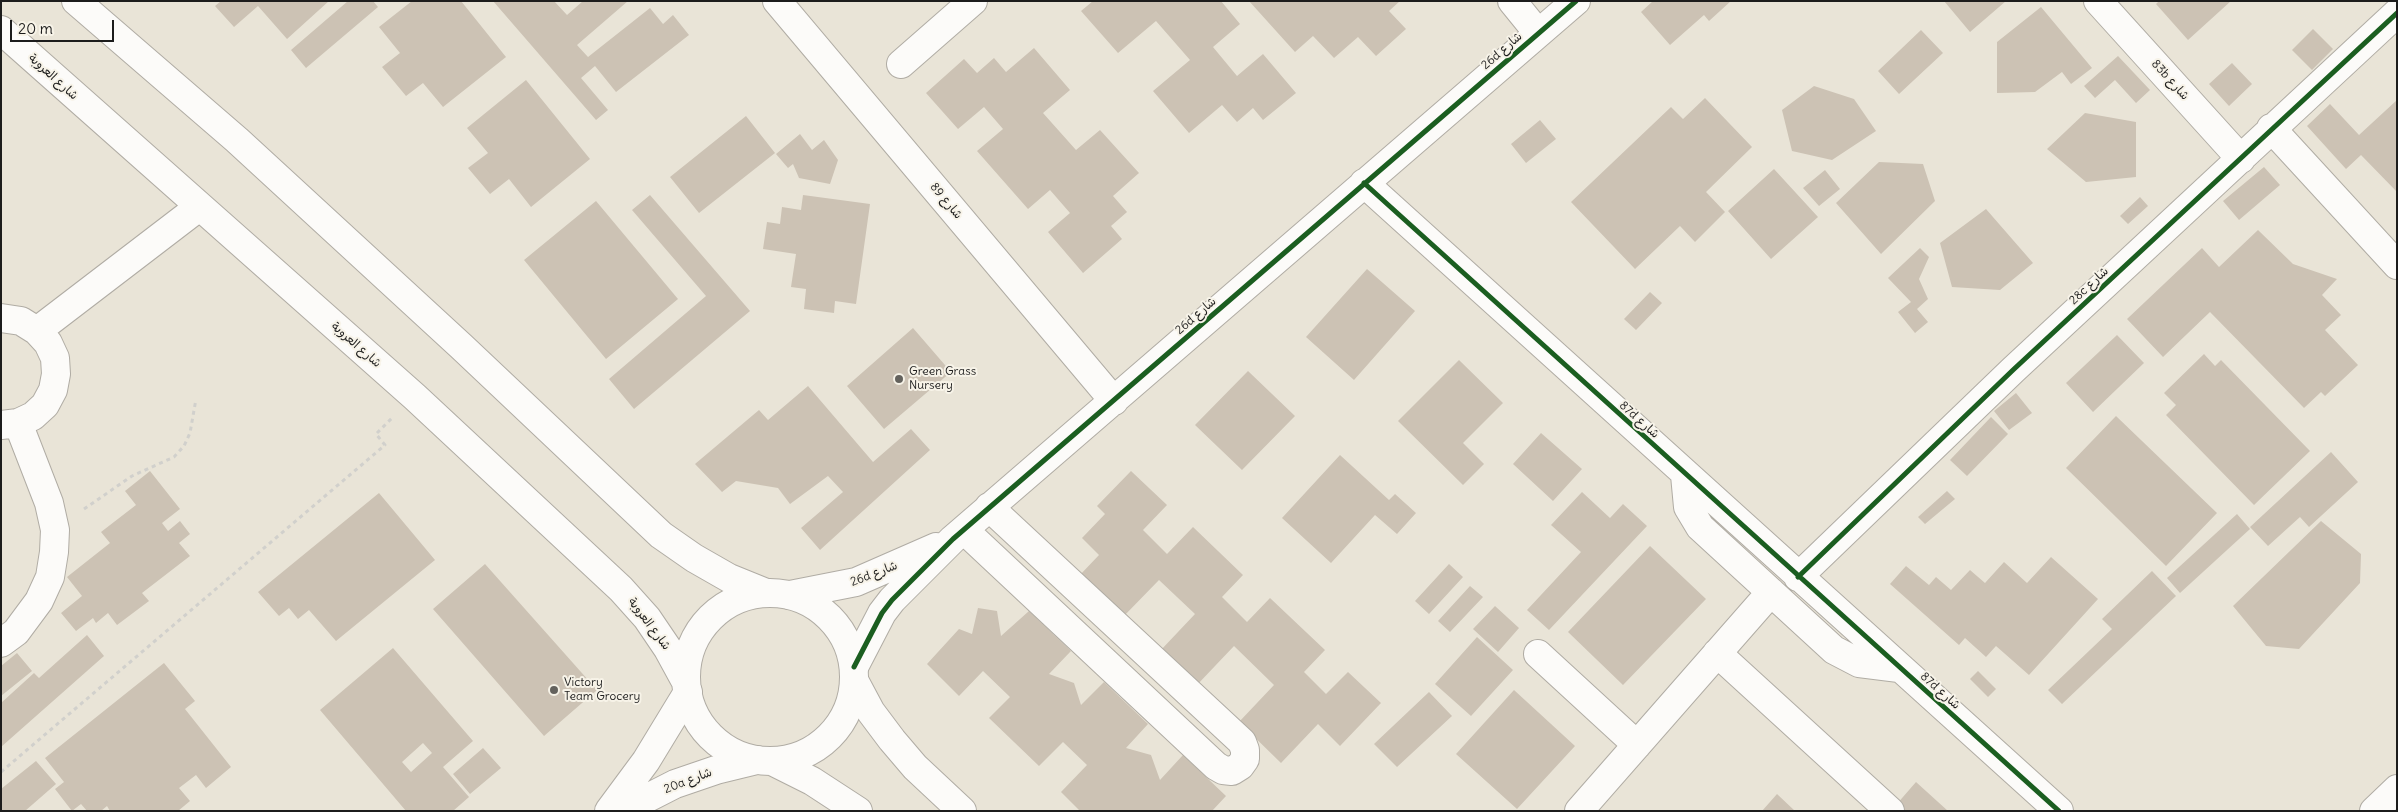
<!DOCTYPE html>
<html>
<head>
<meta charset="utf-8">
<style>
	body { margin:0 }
	#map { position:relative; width:2398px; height:812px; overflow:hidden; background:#e9e4d7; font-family:Delius,sans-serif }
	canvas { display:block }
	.frame { position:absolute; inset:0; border:2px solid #1c1c1c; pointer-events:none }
	.scale { position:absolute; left:10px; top:20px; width:104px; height:22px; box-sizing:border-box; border:2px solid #1c1c1c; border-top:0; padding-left:6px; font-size:15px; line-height:18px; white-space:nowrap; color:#1c1c1c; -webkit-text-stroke:4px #f7f3e8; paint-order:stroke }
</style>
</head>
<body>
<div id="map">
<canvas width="2398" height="812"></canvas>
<div class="frame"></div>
<div class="scale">20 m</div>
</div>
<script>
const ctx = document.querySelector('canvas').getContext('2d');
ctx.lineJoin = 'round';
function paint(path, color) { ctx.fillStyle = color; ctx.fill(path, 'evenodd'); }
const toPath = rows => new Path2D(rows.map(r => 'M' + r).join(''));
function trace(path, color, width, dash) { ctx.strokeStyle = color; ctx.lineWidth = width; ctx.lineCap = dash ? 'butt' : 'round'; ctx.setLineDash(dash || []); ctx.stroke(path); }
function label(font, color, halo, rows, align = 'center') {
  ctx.font = font + ' Delius,"Playpen Sans Arabic",sans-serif'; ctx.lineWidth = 4; ctx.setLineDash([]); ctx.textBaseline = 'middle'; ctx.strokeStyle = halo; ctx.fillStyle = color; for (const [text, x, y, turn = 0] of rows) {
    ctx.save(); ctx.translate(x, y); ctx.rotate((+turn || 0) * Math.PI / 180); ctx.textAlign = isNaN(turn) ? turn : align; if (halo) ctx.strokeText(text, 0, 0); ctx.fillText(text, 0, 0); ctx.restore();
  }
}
paint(toPath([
	[221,1,329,1,287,39,258,6,234,27,215,6],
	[348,1,373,1,378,7,306,68,291,50],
	[412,1,461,1,506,57,443,107,423,83,406,96,382,67,400,53,379,27],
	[493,1,554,1,567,15,583,1,628,1,577,45,588,57,650,8,663,24,673,15,689,35,616,92,595,66,581,78,608,110,596,120],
	[1093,1,1221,1,1240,24,1213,47,1237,76,1263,54,1296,93,1263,120,1253,108,1237,122,1222,105,1189,133,1153,91,1190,60,1156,21,1118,53,1081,11],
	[1249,1,1400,1,1389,11,1406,29,1376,56,1358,37,1334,58,1313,36,1295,52],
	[1653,1,1731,1,1709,21,1704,15,1670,45,1641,12],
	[1944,1,2006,1,1970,32],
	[2159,1,2231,1,2188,40,2156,4],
	[2041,7,2092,68,2071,84,2062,72,2035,92,1997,93,1997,42],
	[2313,29,2333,49,2312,70,2292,50],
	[1921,30,1943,53,1899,94,1878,71],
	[1034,48,1070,90,1043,113,1076,150,1100,130,1139,173,1113,196,1127,212,1111,226,1122,239,1083,273,1048,232,1070,213,1050,190,1028,209,977,151,1003,129,984,107,958,129,926,93,964,59,977,73,994,58,1006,72],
	[2118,56,2150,90,2136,103,2115,80,2095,98,2084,86],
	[2232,63,2252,84,2229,106,2209,84],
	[526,80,590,159,531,207,509,179,490,194,468,168,488,153,467,128],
	[1814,86,1854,99,1876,131,1832,160,1792,151,1782,110],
	[1705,98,1752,147,1706,192,1725,212,1695,242,1680,226,1635,269,1571,202,1671,107,1683,119],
	[2397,100,2397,192,2361,155,2346,169,2307,126,2330,104,2359,135],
	[2085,113,2136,122,2136,177,2086,182,2047,149],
	[746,116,775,153,699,213,670,177],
	[1540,120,1556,139,1526,163,1511,144],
	[800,134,812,150,824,140,838,160,830,184,799,178,793,164,788,168,776,154],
	[1879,162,1923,164,1935,201,1881,254,1836,203],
	[2264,167,2280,185,2239,220,2223,201],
	[1774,169,1818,217,1771,259,1728,211],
	[1825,170,1840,189,1819,206,1803,188],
	[650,195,750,311,634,409,609,379,706,296,632,210],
	[803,195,870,204,856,304,835,301,834,313,804,309,806,289,791,287,796,254,763,249,767,222,780,224,782,207,801,210],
	[2140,197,2148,206,2128,224,2120,216],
	[596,201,678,299,606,359,524,260],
	[1986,209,2033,263,2000,290,1952,287,1940,243],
	[2258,230,2293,264,2337,279,2322,295,2341,315,2325,330,2358,365,2325,396,2321,392,2304,408,2210,312,2163,357,2127,319,2202,248,2219,267],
	[1920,248,1929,257,1919,279,1928,299,1917,309,1928,322,1915,333,1898,312,1911,302,1888,278],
	[1367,269,1415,311,1354,380,1306,337],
	[1650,292,1662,303,1636,330,1624,319],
	[913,328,951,372,884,429,847,386],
	[2117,335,2144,363,2093,412,2066,383],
	[2204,354,2215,366,2221,360,2310,451,2254,505,2166,415,2176,405,2164,393],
	[1459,360,1503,403,1463,443,1484,464,1463,485,1398,421],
	[1248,371,1295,416,1242,470,1195,425],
	[808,386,873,462,911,429,930,450,820,550,801,528,843,492,828,476,790,504,778,488,736,481,722,492,695,464,759,410,768,420],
	[2016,393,2032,413,2009,430,1994,411],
	[2116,416,2217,513,2166,566,2066,468],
	[1991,417,2008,434,1967,476,1950,460],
	[1541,433,1582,469,1553,501,1513,464],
	[2331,452,2358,482,2309,527,2300,517,2268,546,2250,527],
	[1340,455,1389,500,1395,494,1416,513,1397,534,1375,515,1331,563,1282,518],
	[150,471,180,509,162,523,168,531,180,521,190,534,179,543,190,556,142,593,149,601,117,625,108,613,96,623,93,618,76,631,61,613,82,596,67,577,110,543,101,532,136,505,125,491],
	[1131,471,1167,505,1143,530,1167,554,1193,527,1243,575,1222,597,1247,622,1270,598,1325,650,1304,672,1326,694,1348,672,1381,703,1340,746,1318,724,1281,763,1239,722,1274,685,1234,646,1196,686,1160,651,1195,614,1159,580,1123,617,1079,576,1099,555,1082,538,1105,514,1097,506],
	[1947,491,1955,499,1925,524,1918,517],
	[1582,492,1610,518,1623,504,1647,526,1549,630,1527,610,1581,552,1551,525],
	[379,493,435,560,336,641,309,610,298,619,289,608,279,616,258,592],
	[2237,514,2250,529,2180,593,2167,578],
	[2321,521,2361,554,2360,583,2299,649,2266,646,2233,606],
	[1650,546,1706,599,1623,685,1568,632],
	[2051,557,2098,599,2029,675,1996,646,1986,657,1965,638,1959,645,1890,584,1906,566,1929,585,1936,577,1951,590,1970,570,1985,583,2004,562,2027,583],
	[485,564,597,690,544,736,433,609],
	[1449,564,1463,577,1429,614,1415,601],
	[2152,571,2176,596,2062,704,2048,690,2112,629,2102,619],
	[1470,586,1483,597,1450,632,1438,621],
	[1495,606,1519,628,1498,652,1473,629],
	[978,608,997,611,1001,636,1029,611,1071,651,1049,674,1074,683,1081,705,1104,682,1148,724,1126,748,1151,755,1160,780,1183,755,1226,796,1212,811,1080,811,1061,792,1087,765,1063,742,1039,766,989,718,1010,697,983,671,959,696,927,664,959,629,972,634],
	[87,635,104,656,1,747,1,703,34,673,39,678],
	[1477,637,1513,670,1471,716,1435,684],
	[393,648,473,741,443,767,469,797,453,811,406,811,320,710],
	[423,743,432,753,411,772,402,762],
	[17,653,32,671,1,696,1,666],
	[164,663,195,701,185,709,231,767,206,788,196,775,179,788,190,801,178,811,110,811,107,806,101,811,87,811,81,804,72,811,55,789,64,782,45,758],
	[1978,671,1996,689,1988,697,1970,679],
	[1514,690,1575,746,1517,809,1456,754],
	[1429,692,1452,716,1397,767,1374,744],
	[483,748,501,768,470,794,453,774],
	[36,761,56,784,25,811,1,811,1,789],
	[1916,782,1948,811,1902,811,1896,805],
	[1777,794,1795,811,1762,811]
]), '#ccc2b4');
const minor = toPath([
	[777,1,1114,401],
	[1512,1,1538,33],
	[2098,1,2241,159],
	[901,64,973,1],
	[2271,128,2397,265],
	[1364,183,2059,811],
	[1,318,21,321,37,331,48,343,55,358,56,374,53,390,45,405,33,416,18,423,1,425],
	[37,331,199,207],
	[1685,475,1688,507,1700,527,1834,650,1859,663,1899,668],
	[964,530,1216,766,1223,770,1232,771,1240,766,1245,759,1245,750,1242,742,989,507],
	[1798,577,2013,370,2397,13],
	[790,595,856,582,936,547],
	[1,643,16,632,39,601,50,577,54,552,55,530,49,503,18,423],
	[1717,653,1890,811],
	[1538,654,1637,745],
	[854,667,882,613,892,600,953,539,1576,1],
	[609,811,646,761,688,692],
	[622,811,675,784,716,770,757,760],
	[1579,811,1771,592],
	[2374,811,2397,789]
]);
const major = toPath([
	[76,1,237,140,462,347,661,535,694,558,729,578,766,593],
	[1,30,415,397,621,589,647,618,668,649,686,682],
	'686 677a84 84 0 1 1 168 0a84 84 0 1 1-168 0Z',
	[855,682,871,712,892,740,915,767,962,811],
	[772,761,812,781,858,811]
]);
trace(minor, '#b0aca4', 30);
trace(major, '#b0aca4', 30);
trace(toPath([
	[84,509,132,476,174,457,184,446,190,433,196,399],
	[1,772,385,445,376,434,392,418]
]), '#d1d0cc', 3, [4, 4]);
trace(minor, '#fcfbf9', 28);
trace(major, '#fcfbf9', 28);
trace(toPath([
	[1364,183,2059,811],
	[1798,577,2013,370,2397,13],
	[854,667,882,613,892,600,953,539,1576,1]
]), '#1b5e20', 5);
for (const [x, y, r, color] of [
	[899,379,5,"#64625d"],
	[554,690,5,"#64625d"]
]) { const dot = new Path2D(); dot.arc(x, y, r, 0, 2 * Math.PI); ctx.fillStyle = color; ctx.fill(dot); trace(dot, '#f7f3e8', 2); }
label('12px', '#1c1c1c', '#f7f3e8', [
	["26d شارع",1502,51,-41],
	["شارع العروبة",53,77,42],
	["83b شارع",2170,80,48],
	["شارع 89",946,201,50],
	["28c شارع",2089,286,-43],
	["26d شارع",1196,316,-41],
	["شارع العروبة",356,345,41],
	["87d شارع",1639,420,42],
	["26d شارع",874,574,-21],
	["شارع العروبة",649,624,53],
	["87d شارع",1940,691,42],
	["20a شارع",688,781,-21]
]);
label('12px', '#1c1c1c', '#f7f3e8', [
	["Green Grass",909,372],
	["Nursery",909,386],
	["Victory",564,683],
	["Team Grocery",564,697]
], 'left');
</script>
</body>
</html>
